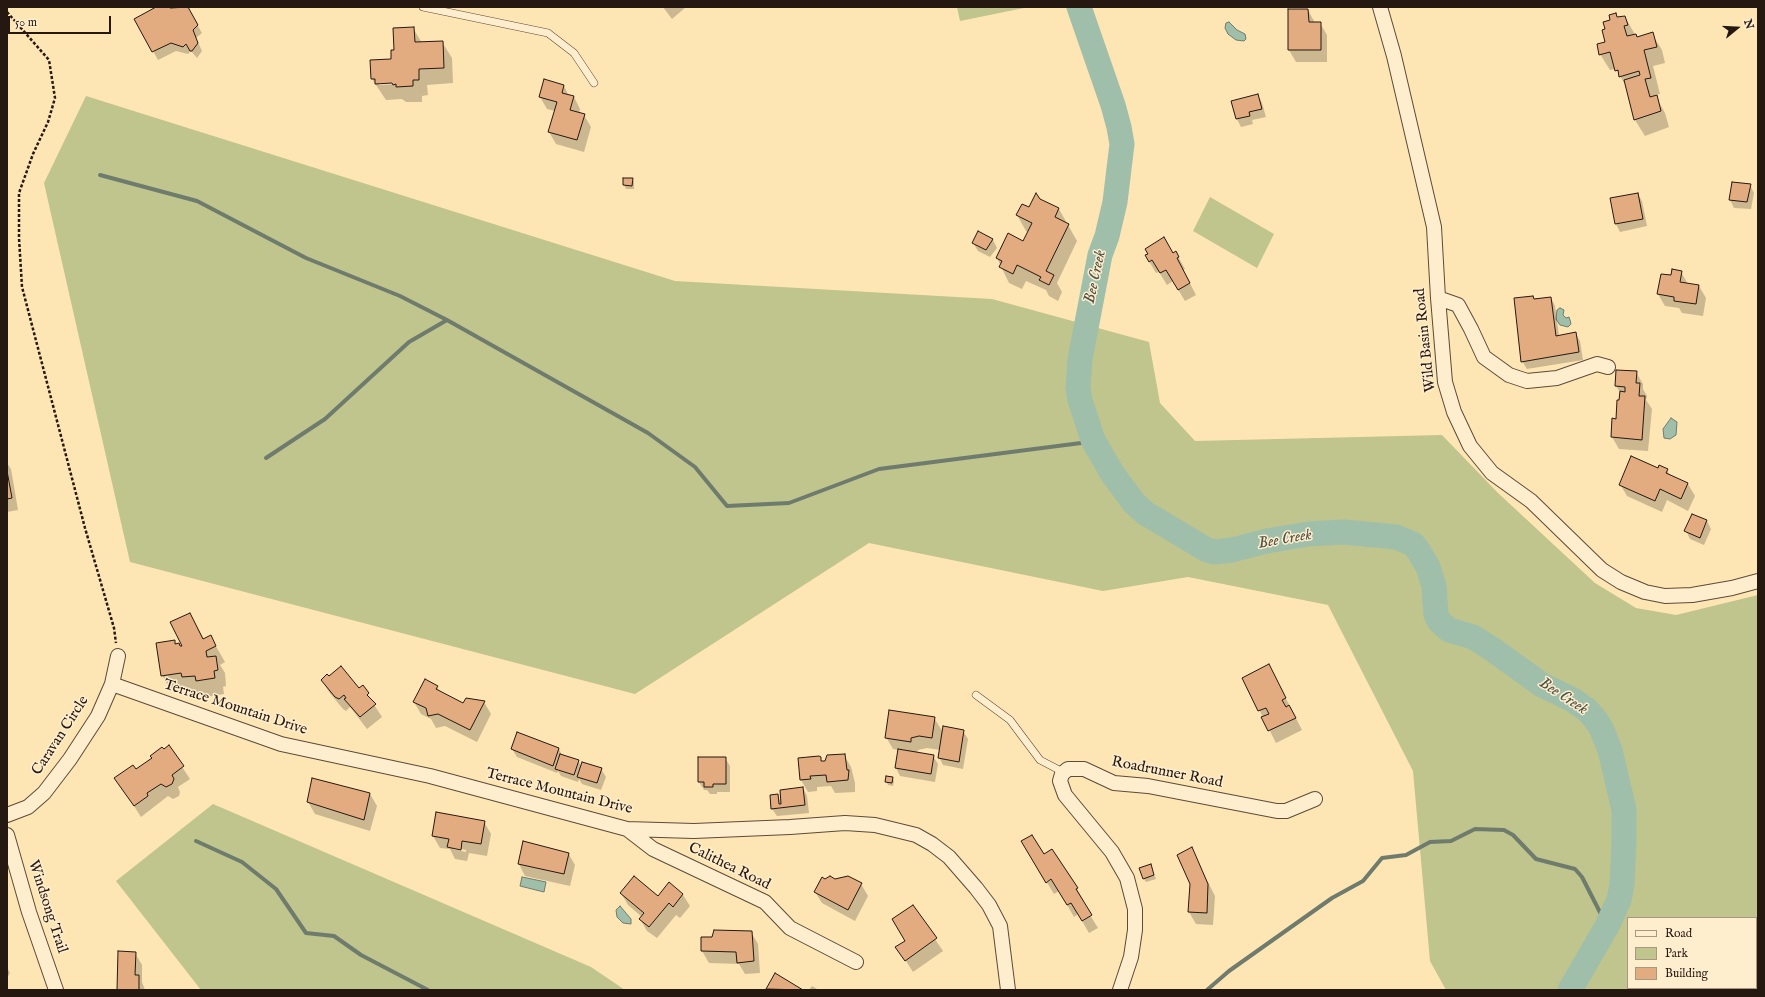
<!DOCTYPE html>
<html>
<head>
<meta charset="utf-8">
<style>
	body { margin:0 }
	#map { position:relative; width:1765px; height:997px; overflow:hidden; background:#fee5b4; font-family:"IM FELL English",serif }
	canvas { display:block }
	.frame { position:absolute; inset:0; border:8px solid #251811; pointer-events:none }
	.legend { position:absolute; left:1627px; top:917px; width:130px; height:72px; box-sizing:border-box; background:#feeece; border:1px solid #a79882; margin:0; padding:5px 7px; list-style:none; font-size:12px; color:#251811 }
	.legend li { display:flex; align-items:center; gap:8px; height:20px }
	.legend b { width:20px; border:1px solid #a79882 }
	.north { position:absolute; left:1717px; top:8px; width:40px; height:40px; -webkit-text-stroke:3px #feeece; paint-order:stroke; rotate:72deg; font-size:11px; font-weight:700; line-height:16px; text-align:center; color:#251811 }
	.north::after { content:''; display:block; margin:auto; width:14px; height:18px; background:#251811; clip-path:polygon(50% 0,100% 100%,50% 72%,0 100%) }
	.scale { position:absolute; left:8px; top:16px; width:103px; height:18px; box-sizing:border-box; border:2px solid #251811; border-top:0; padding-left:5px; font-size:12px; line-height:14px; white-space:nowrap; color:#251811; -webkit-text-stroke:3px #feeece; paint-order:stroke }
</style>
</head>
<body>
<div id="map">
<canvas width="1765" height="997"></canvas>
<div class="frame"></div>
<ul class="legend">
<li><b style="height:5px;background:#feeece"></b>Road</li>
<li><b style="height:11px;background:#bfc58d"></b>Park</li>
<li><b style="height:11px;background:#e3ab80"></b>Building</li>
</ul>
<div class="north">N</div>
<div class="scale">50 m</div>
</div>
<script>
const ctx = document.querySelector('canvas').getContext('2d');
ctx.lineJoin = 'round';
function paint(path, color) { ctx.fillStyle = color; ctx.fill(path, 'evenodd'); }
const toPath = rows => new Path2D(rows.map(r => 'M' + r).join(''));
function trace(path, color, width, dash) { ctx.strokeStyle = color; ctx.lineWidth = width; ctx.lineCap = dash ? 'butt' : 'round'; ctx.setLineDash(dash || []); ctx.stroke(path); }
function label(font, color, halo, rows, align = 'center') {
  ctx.font = font + ' "IM FELL English",serif'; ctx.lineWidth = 3; ctx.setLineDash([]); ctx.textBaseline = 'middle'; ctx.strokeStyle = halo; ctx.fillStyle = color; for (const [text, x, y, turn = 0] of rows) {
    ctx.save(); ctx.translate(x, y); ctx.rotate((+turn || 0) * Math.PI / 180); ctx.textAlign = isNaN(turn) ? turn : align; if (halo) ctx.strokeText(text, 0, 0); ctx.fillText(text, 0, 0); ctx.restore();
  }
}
paint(toPath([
	[957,7,1023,7,1024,8,960,21],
	[86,96,675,281,992,299,1149,342,1160,403,1195,441,1442,435,1498,493,1595,583,1636,608,1676,615,1758,595,1758,990,1446,990,1430,961,1413,771,1328,605,1188,577,1103,591,869,543,635,694,130,562,44,183],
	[1628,918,1756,918,1756,988,1628,988],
	[1210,197,1274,234,1257,268,1193,231],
	[213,804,591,967,625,990,201,990,116,881]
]), '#bfc58d');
const water = toPath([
	[1229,22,1237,30,1245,34,1246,39,1244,41,1236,40,1228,34,1225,28,1226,23,1229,22],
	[1560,308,1564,310,1563,315,1566,318,1569,317,1570,320,1571,324,1568,327,1560,325,1556,319,1557,310,1560,308],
	[1671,418,1677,422,1676,435,1670,439,1664,438,1663,429,1671,418],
	[522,877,546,882,544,892,520,886,522,877],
	[620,906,631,919,631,924,623,923,617,917,616,910,620,906]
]);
paint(water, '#a0bfaa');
trace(water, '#6f7c6d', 1);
paint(toPath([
	[158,7,168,7,170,9,172,7,187,7,202,33,196,38,202,51,197,58,191,51,188,54,176,51,158,60,135,19],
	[663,7,686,7,672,19],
	[1308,10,1315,23,1320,23,1327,35,1327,62,1296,62,1289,50],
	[1616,14,1618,18,1625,17,1637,38,1652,34,1662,50,1665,63,1653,66,1660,94,1655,95,1665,113,1669,127,1645,136,1635,120,1627,88,1616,69,1610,70,1600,54,1606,43,1606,30],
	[413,28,422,43,442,42,452,58,453,83,427,85,428,95,422,96,422,102,406,102,402,99,386,100,372,79,371,61,393,60,395,51],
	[397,82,397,84,379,85,379,83],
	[564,86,569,96,574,97,580,109,579,114,584,115,591,127,584,152,556,144,549,132,555,111,547,109,540,97],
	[1258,95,1262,103,1266,117,1252,120,1253,124,1241,127,1237,119,1232,102],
	[624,179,632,179,634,182,634,189,626,189,624,185],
	[1750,185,1754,193,1751,209,1734,208,1730,200],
	[1638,194,1642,201,1647,226,1620,232,1616,224],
	[1039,199,1059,209,1077,241,1057,283,1062,292,1058,301,1049,296,1046,290,1026,281,1022,289,1009,283,997,258,1024,242,1029,232,1026,231,1017,215,1029,209],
	[978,233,993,240,997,248,990,257,978,251,973,243],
	[1176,253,1185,269,1183,270,1196,295,1185,301,1173,281,1167,285,1159,272,1156,273,1146,256],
	[1681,272,1688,284,1699,286,1706,298,1703,316,1682,313,1679,308,1665,306,1658,294,1671,276],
	[1551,298,1555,306,1559,336,1576,334,1580,341,1583,360,1527,369,1522,361,1535,300],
	[1636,372,1643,384,1643,389,1647,396,1646,400,1652,409,1648,451,1619,449,1612,437,1617,420,1621,394,1616,386],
	[7,463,11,469,18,510,7,512],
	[1658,469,1667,470,1671,477,1688,484,1695,496,1688,511,1667,500,1662,512,1627,496,1620,484],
	[1692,515,1707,521,1711,529,1704,545,1690,539,1686,531],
	[190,614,204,639,210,636,225,662,220,665,225,673,226,686,223,687,224,694,206,697,203,692,192,693,190,689,171,691,162,675,174,641,176,645,183,647],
	[1275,677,1302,730,1276,743,1243,678],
	[322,680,359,690,362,686,382,717,367,729,350,707,346,711,343,709,329,692],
	[437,687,441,693,464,704,484,702,491,714,477,742,445,726,436,728,431,719,421,714,414,702],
	[934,718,943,732,963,731,968,739,963,769,943,765,939,757,940,750,927,748,918,750,917,754,933,756,938,764,935,782,900,776,896,768,899,750,893,749,886,737],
	[169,747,190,779,178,787,180,792,179,796,173,799,168,796,141,817,116,778,136,771],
	[512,749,559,749,562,755,578,760,581,766,601,769,606,777,601,790,582,784,579,779,578,782,561,776,558,771,557,773,517,757],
	[844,755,851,767,855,783,855,792,835,793,831,786,817,787,817,791,808,792,801,780,820,758,822,762,826,762],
	[699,758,725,758,730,766,730,792,717,792,717,794,710,794,707,790,704,790,699,782],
	[892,777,894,781,893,786,888,785,886,781],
	[313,780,370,794,377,806,370,831,315,814,308,802],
	[803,788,807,796,809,813,777,816,772,809,777,795,782,804],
	[484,822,491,834,487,856,469,853,467,861,455,859,450,849,440,848,433,836],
	[453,847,466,850,466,852,453,849],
	[1191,849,1215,896,1213,925,1196,924,1189,912],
	[1052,850,1077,889,1084,901,1082,902,1098,928,1089,933,1078,914,1074,917,1059,891,1054,894,1029,853,1043,856],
	[568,853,575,865,570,886,525,876,519,864],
	[1152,869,1156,879,1146,882,1144,879],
	[824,880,861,884,868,896,855,921,822,903,815,892],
	[669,884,683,895,690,906,680,918,676,915,657,938,647,931,640,919,642,917,628,905,621,893,658,897],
	[913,907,943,951,913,972,897,947,906,941],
	[751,932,758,944,760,973,745,974,739,964,709,963,702,951,713,938],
	[135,953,142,965,142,982,145,990,118,990],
	[7,967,10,973,7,978],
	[776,975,801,990,768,990],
	[812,986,819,990,809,990]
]), '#0003');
trace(toPath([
	[100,175,197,201,306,258,400,296,447,320],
	[266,458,325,419,409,342,447,320,648,433,695,467,727,506,789,503,879,469,1081,443,1093,440],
	[196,841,242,862,276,889,306,933,334,936,361,955,428,990],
	[1207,990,1229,971,1332,898,1363,881,1382,858,1406,855,1430,842,1451,841,1475,829,1504,830,1513,835,1536,859,1575,869,1582,877,1607,926]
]), '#6f7c6d', 4);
trace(toPath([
	[1079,7,1113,105,1119,127,1122,144,1115,202,1107,236,1100,255,1080,359,1078,388,1080,400,1093,440,1112,473,1134,503,1145,513,1207,550,1215,552,1232,550,1267,541,1308,534,1344,532,1396,537,1413,544,1418,550,1428,567,1434,586,1436,615,1440,622,1449,630,1473,637,1492,649,1542,685,1573,700,1587,710,1596,720,1601,728,1610,750,1624,810,1624,842,1622,884,1619,900,1607,926,1570,990],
	[1756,962,1758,959],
	[1742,990,1743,988]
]), '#a0bfaa', 25);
const building = toPath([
	[156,7,169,7,170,8,188,7,198,25,193,30,198,43,192,51,190,51,186,44,183,47,171,43,152,52,134,19,156,7],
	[1288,9,1308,9,1309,22,1321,22,1321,50,1288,50,1288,9],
	[1616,13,1617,17,1625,16,1628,25,1624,26,1627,36,1636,34,1637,37,1653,32,1657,47,1644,50,1651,78,1645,79,1650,97,1657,95,1661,111,1634,120,1624,80,1640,75,1639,71,1619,77,1618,70,1615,71,1610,52,1599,55,1597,44,1605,42,1602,30,1605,29,1603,22,1610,20,1609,15,1616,13],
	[414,27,415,42,443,41,444,68,419,69,419,80,413,80,413,86,396,87,396,84,393,85,392,83,375,84,375,79,371,79,370,60,391,59,391,50,394,50,393,28,414,27],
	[544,79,564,85,562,93,574,96,570,110,585,114,577,140,548,132,557,102,539,97,544,79],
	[1258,94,1262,109,1249,112,1250,116,1236,119,1231,101,1258,94],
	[623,178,633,178,632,186,623,185,623,178],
	[1732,182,1751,184,1747,202,1729,200,1732,182],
	[1036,193,1040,199,1059,208,1055,217,1069,224,1046,271,1054,275,1049,285,1039,280,1041,277,1017,265,1013,274,999,267,1002,261,996,258,1008,233,1023,241,1032,223,1016,215,1022,204,1029,207,1036,193],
	[1638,193,1643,219,1615,224,1610,198,1638,193],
	[978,231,993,239,986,250,972,243,978,231],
	[1164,237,1173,253,1176,251,1179,257,1177,258,1190,283,1178,290,1166,270,1160,273,1152,260,1149,262,1145,255,1148,254,1145,249,1164,237],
	[1672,269,1682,271,1680,282,1699,285,1696,304,1674,301,1674,297,1657,294,1661,274,1671,275,1672,269],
	[1533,296,1534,299,1551,297,1556,336,1576,332,1579,352,1521,362,1514,298,1533,296],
	[1616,370,1637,371,1636,383,1640,383,1639,396,1645,396,1642,440,1611,437,1612,418,1616,419,1617,400,1619,400,1620,391,1625,392,1625,387,1615,386,1616,370],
	[1631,456,1658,468,1659,465,1668,469,1666,473,1688,483,1681,499,1660,489,1655,501,1619,485,1631,456],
	[7,471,12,498,7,499,7,471],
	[1692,514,1707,520,1700,538,1684,531,1692,514],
	[190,613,203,639,211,635,216,646,206,651,207,657,216,656,218,670,214,671,215,678,196,681,195,676,182,677,181,673,161,676,156,643,175,640,175,644,179,643,180,646,182,646,170,622,190,613],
	[1269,664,1286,698,1282,700,1286,707,1289,705,1296,718,1268,731,1261,717,1269,714,1266,708,1258,711,1242,678,1269,664],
	[341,666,359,688,363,685,369,693,367,695,376,704,360,717,344,699,346,698,344,695,339,699,335,697,321,680,327,674,329,676,341,666],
	[425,679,438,686,436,689,463,703,466,698,485,701,470,730,438,714,428,716,426,708,413,702,425,679],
	[889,710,935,717,932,738,919,736,911,738,911,742,885,738,889,710],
	[943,726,964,730,959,762,938,758,943,726],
	[517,732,559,748,553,766,511,749,517,732],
	[169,745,184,766,172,775,174,779,172,784,166,787,161,784,147,793,148,796,134,806,114,778,133,765,136,769,152,758,150,756,162,747,164,749,169,745],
	[898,749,934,755,931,774,895,768,898,749],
	[560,754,579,760,574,775,555,769,560,754],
	[845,754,847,770,849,770,848,780,827,782,826,775,810,776,811,779,800,780,798,758,819,756,821,757,821,761,825,761,827,755,845,754],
	[698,757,726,757,726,784,713,784,713,787,704,787,704,782,698,782,698,757],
	[582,762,602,768,597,783,577,777,582,762],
	[886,776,893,777,892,783,885,782,886,776],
	[312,778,370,793,364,820,307,802,312,778],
	[803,787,805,805,771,809,770,795,778,794,779,804,781,804,780,790,803,787],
	[436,812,485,821,481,844,462,841,461,850,447,847,449,839,432,836,436,812],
	[1032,835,1044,854,1052,849,1078,888,1076,889,1092,915,1082,921,1071,903,1067,905,1051,879,1046,883,1021,841,1032,835],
	[523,841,569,853,564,874,518,864,523,841],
	[1192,847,1208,884,1207,913,1188,912,1190,884,1177,855,1192,847],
	[1151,864,1154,875,1143,879,1139,868,1151,864],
	[634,876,658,896,669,882,683,894,673,907,669,903,649,927,639,919,644,913,620,893,634,876],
	[830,876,835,879,848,876,862,883,848,910,814,892,822,877,825,879,830,876],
	[913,905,937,938,905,961,895,947,905,941,892,919,913,905],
	[714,930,752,931,754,961,737,963,736,952,701,951,701,937,712,937,714,930],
	[118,951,136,952,135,975,139,975,139,990,117,990,118,951],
	[775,973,803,990,766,989,775,973]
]);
paint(building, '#e3ab80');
trace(building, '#251811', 1);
const lane = toPath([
	[423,7,548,33,574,53,594,83],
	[976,695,1010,720,1040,760,1063,772]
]);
const street = toPath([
	[1380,7,1394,56,1434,227,1438,298,1445,382,1454,412,1470,446,1492,473,1531,501,1602,570,1621,582,1645,592,1665,596,1692,595,1732,588,1758,581],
	[1438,298,1458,305,1471,329,1484,357,1509,375,1527,381,1557,378,1597,364,1608,367],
	[112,684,281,744,430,776,627,829,694,831,790,827,845,823,875,825,916,835,932,844,949,857,976,888,989,905,1000,926,1008,990],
	[7,815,28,807,44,793,70,759,98,716,112,684,118,656],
	[627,829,653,849,765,902,790,928,856,962],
	[7,835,29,912,56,990],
	[1120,990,1131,957,1135,930,1135,909,1127,878,1112,852,1065,795,1060,781,1062,774,1068,769,1084,769,1114,783,1148,786,1277,811,1286,811,1315,799]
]);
trace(lane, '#5b4b3a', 8);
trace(street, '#5b4b3a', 16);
trace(toPath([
	[7,12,49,60,55,98,48,122,33,154,19,193,19,238,22,287,85,528,114,628,116,643]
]), '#251811', 2.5, [3, 2]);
trace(lane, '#feeece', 7);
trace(street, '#feeece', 14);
label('15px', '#251811', '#feeece', [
	["Wild Basin Road",1426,340,-96],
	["Terrace Mountain Drive",235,708,18],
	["Caravan Circle",61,736,-57],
	["Roadrunner Road",1167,773,11],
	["Terrace Mountain Drive",559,792,14],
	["Calithea Road",729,867,26],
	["Windsong Trail",47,907,72]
]);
label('italic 16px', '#505247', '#feeece', [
	["Bee Creek",1096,277,-78],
	["Bee Creek",1285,540,-10],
	["Bee Creek",1563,697,33]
]);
</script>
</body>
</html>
